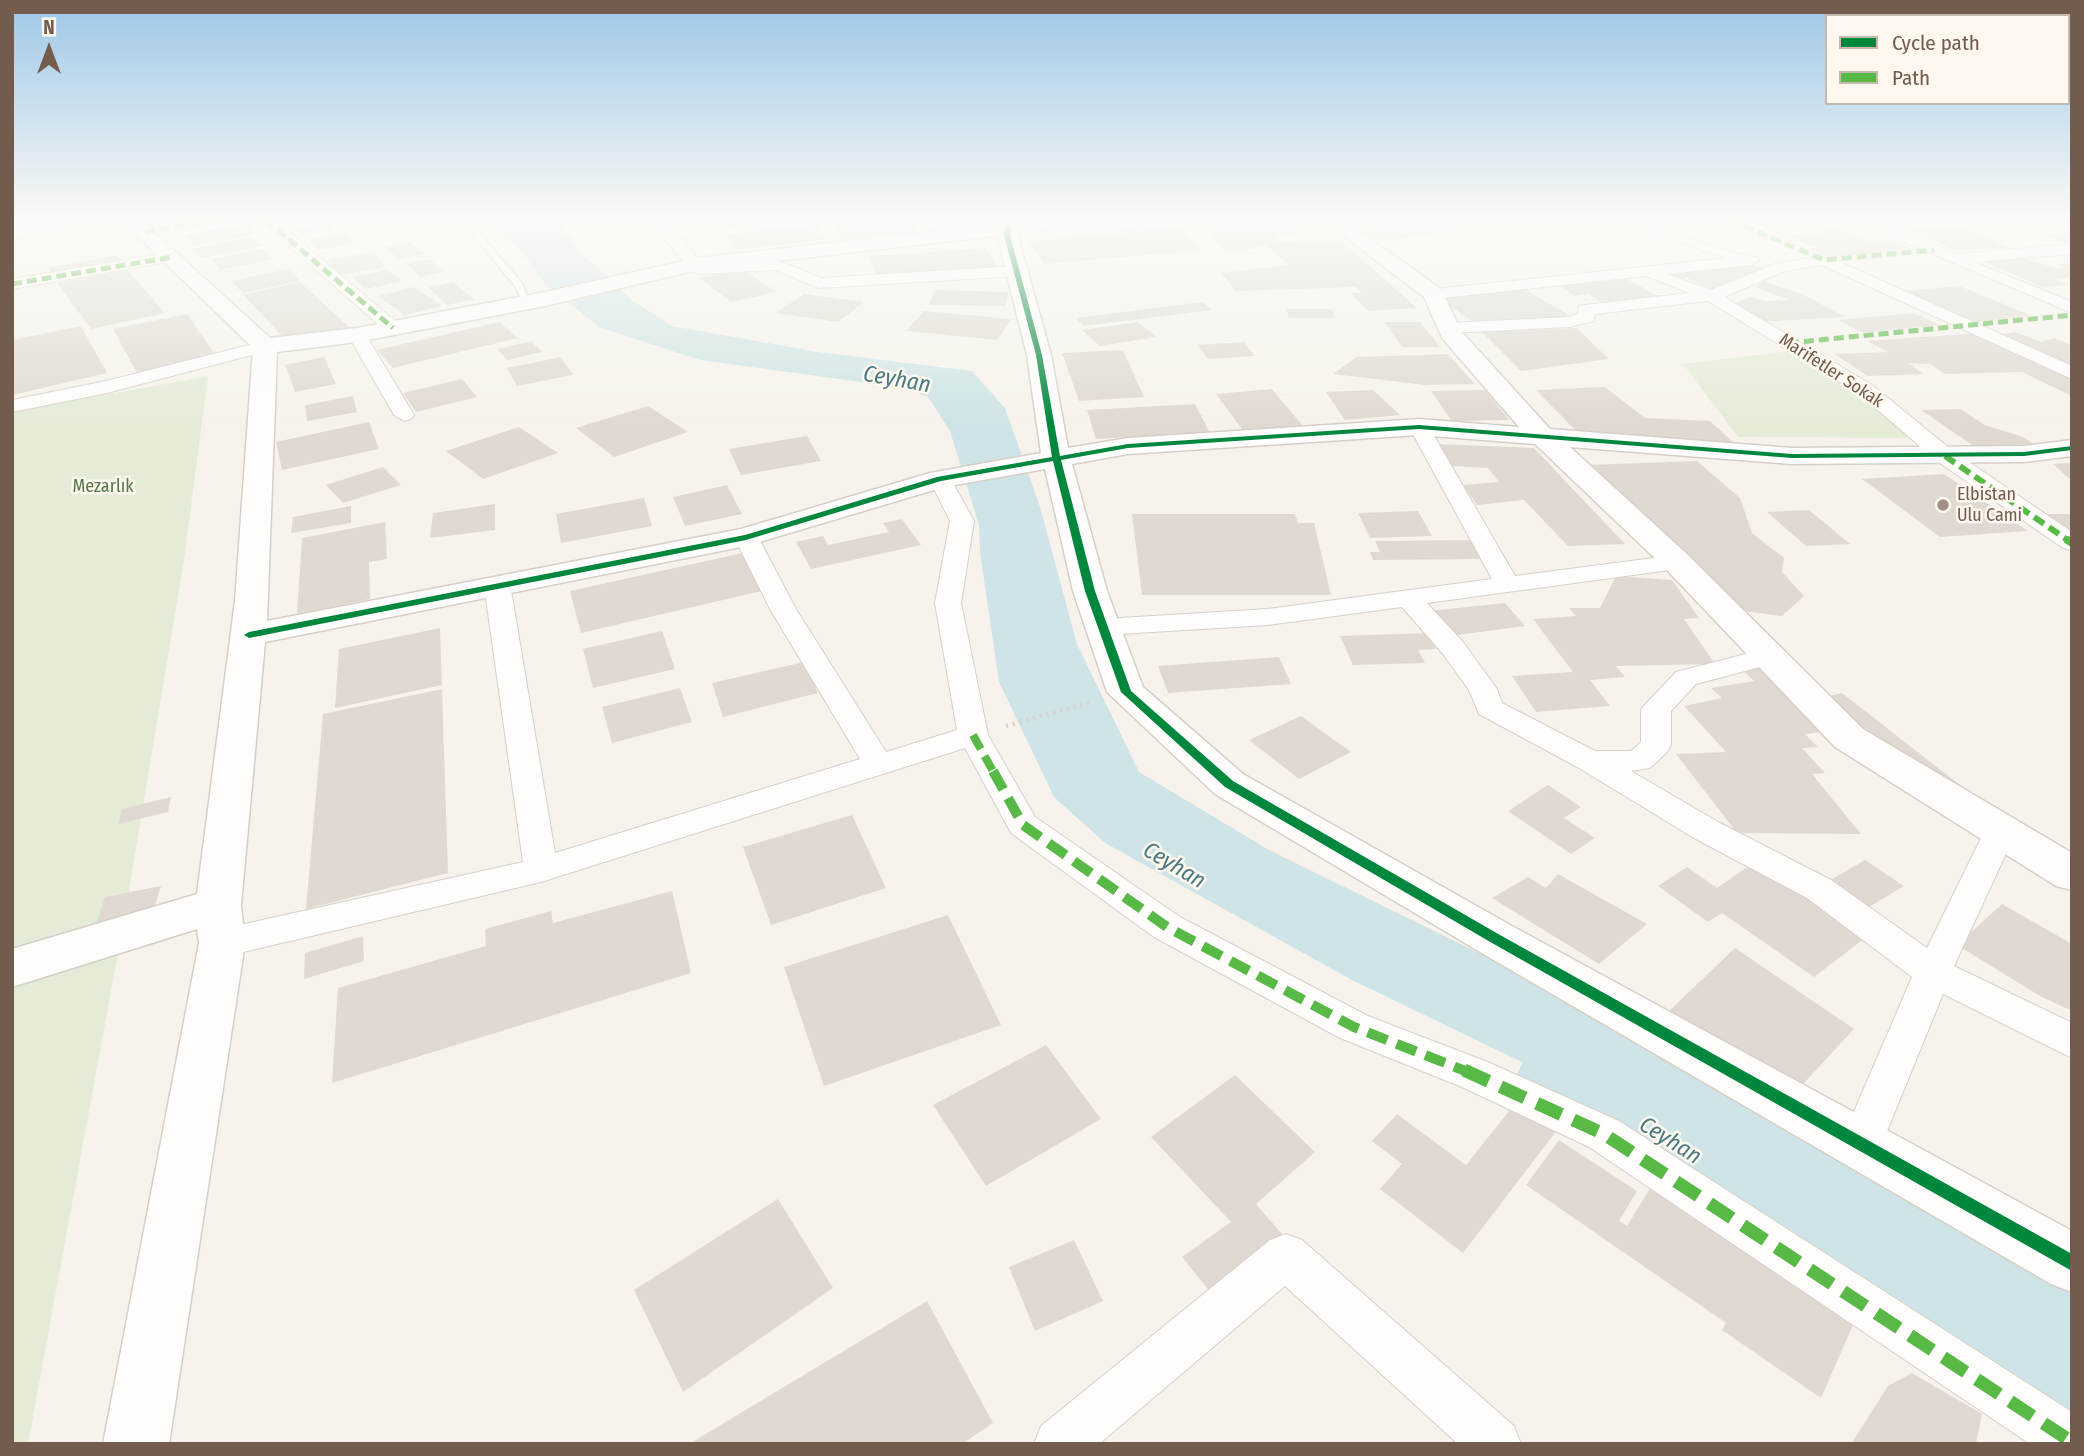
<!DOCTYPE html>
<html>
<head>
<meta charset="utf-8">
<style>
	body { margin:0 }
	#map { position:relative; width:2084px; height:1456px; overflow:hidden; background:#f7f3ec; font-family:"Fira Sans Condensed",sans-serif }
	canvas { display:block }
	.frame { position:absolute; inset:0; border:14px solid #735b4e; pointer-events:none }
	.legend { position:absolute; left:1825px; top:14px; width:245px; height:91px; box-sizing:border-box; background:#fef8ee; border:2px solid #c6b9ae; margin:0; padding:9px 12px; list-style:none; font-size:21px; color:#735b4e }
	.legend li { display:flex; align-items:center; gap:14px; height:35px }
	.legend b { width:35px; border:2px solid #c6b9ae }
	.north { position:absolute; left:14px; top:14px; width:70px; height:70px; -webkit-text-stroke:5px #fef8ee; paint-order:stroke; rotate:0deg; font-size:19px; font-weight:700; line-height:28px; text-align:center; color:#735b4e }
	.north::after { content:''; display:block; margin:auto; width:24px; height:32px; background:#735b4e; clip-path:polygon(50% 0,100% 100%,50% 72%,0 100%) }
</style>
</head>
<body>
<div id="map">
<canvas width="2084" height="1456"></canvas>
<div class="frame"></div>
<ul class="legend">
<li><b style="height:9px;background:#00873e"></b>Cycle path</li>
<li><b style="height:9px;background:#58b947"></b>Path</li>
</ul>
<div class="north">N</div>
</div>
<script>
const ctx = document.querySelector('canvas').getContext('2d');
ctx.lineJoin = 'round';
function paint(path, color) { ctx.fillStyle = color; ctx.fill(path, 'evenodd'); }
const toPath = rows => new Path2D(rows.map(r => 'M' + r).join(''));
function trace(path, color, width, dash) { ctx.strokeStyle = color; ctx.lineWidth = width; ctx.lineCap = dash ? 'butt' : 'round'; ctx.setLineDash(dash || []); ctx.stroke(path); }
function label(font, color, halo, rows, align = 'center') {
  ctx.font = font + ' "Fira Sans Condensed",sans-serif'; ctx.lineWidth = 5; ctx.setLineDash([]); ctx.textBaseline = 'middle'; ctx.strokeStyle = halo; ctx.fillStyle = color; for (const [text, x, y, turn = 0] of rows) {
    ctx.save(); ctx.translate(x, y); ctx.rotate((+turn || 0) * Math.PI / 180); ctx.textAlign = isNaN(turn) ? turn : align; if (halo) ctx.strokeText(text, 0, 0); ctx.fillText(text, 0, 0); ctx.restore();
  }
}
paint(toPath([
	[1790,351,1860,392,1908,438,1738,437,1683,364],
	[208,376,184,560,125,915,28,1444,12,1444,12,412]
]), '#e4ecd8');
paint(toPath([
	[486,220,559,220,580,252,633,301,672,326,818,352,972,371,1005,408,1040,507,1077,644,1139,772,1269,850,1599,1012,2072,1285,2072,1386,1878,1259,1588,1094,1352,980,1105,843,1054,797,999,682,980,552,979,525,950,431,928,397,905,388,700,360,599,327,544,283,523,253]
]), '#cfe4e6');
paint(toPath([
	[1562,1035,1594,1047,2072,1331,2072,1444,2063,1444,2033,1431,1952,1383,1530,1101,1517,1074,1530,1047,1562,1035]
]), '#cfe4e6');
paint(toPath([
	[718,220,767,220,767,221,730,228],
	[851,220,910,220,919,231,843,239,831,222],
	[1237,220,1307,220,1311,224,1290,228,1302,234,1278,235,1277,242,1340,240,1417,308,1368,311,1350,293,1362,293,1355,287,1236,291,1221,273,1289,265,1265,245,1243,251,1225,251,1200,222],
	[1347,220,1500,220,1500,221,1482,226,1489,228,1380,241],
	[1790,220,1804,228,1770,229,1757,223],
	[327,222,334,230,301,236,294,228],
	[1851,222,1864,228,1844,229,1829,223],
	[1957,223,2009,248,1956,251,1903,226],
	[245,224,256,234,194,246,184,235],
	[816,224,826,240,735,250,727,234],
	[1830,225,1866,241,1892,240,1912,249,1830,257,1809,248,1827,247,1809,245,1787,235,1825,232,1812,226],
	[1180,228,1203,250,1045,264,1028,241],
	[345,232,356,242,318,250,307,239],
	[2072,232,2072,246,2043,235],
	[251,237,262,246,202,258,191,249],
	[410,242,424,254,399,259,384,247],
	[986,248,997,267,876,276,869,256],
	[263,249,274,259,221,270,211,259],
	[373,252,385,267,338,275,327,260],
	[117,255,123,262,52,274,48,268],
	[2015,256,2060,269,2066,268,2055,264,2072,263,2072,277,2054,279,2068,285,2043,287,1977,259],
	[429,259,444,272,420,277,406,263],
	[1754,265,1766,270,1713,289,1687,278,1674,279,1656,272],
	[127,269,165,313,91,329,57,283],
	[288,269,300,281,243,293,231,281],
	[743,269,776,292,731,302,699,278],
	[387,270,402,281,366,289,352,277],
	[1627,279,1665,300,1608,306,1589,294,1575,296,1558,285],
	[1763,281,1804,295,1845,317,1759,322,1732,305,1750,297,1765,301,1789,300,1755,287],
	[300,282,350,328,288,342,243,295],
	[453,282,474,299,447,305,428,287],
	[1960,286,2032,316,1973,322,1904,291],
	[414,287,442,306,405,315,378,296],
	[1522,288,1569,315,1553,319,1473,322,1441,299],
	[935,290,1009,292,1005,306,929,305],
	[804,294,864,302,838,322,776,313],
	[1202,302,1212,310,1084,326,1076,318],
	[1286,309,1332,309,1335,318,1289,318],
	[924,311,1011,319,997,340,906,331],
	[1914,313,1939,325,1863,333,1838,320],
	[187,314,215,355,137,373,113,329],
	[499,322,518,338,393,368,377,350],
	[1138,322,1157,337,1100,346,1082,330],
	[1384,322,1420,322,1440,347,1402,347],
	[81,326,107,373,12,395,12,340],
	[1577,328,1609,359,1521,371,1482,332],
	[2015,332,2042,342,2054,338,2072,345,2072,369,1994,336],
	[1977,333,2072,375,2072,396,2022,372,1945,374,1930,364,1907,363,1924,374,1868,376,1834,354,1888,352,1867,341],
	[531,341,542,352,507,360,497,349],
	[1244,342,1255,356,1208,359,1198,345],
	[1123,350,1144,397,1079,401,1062,353],
	[1448,354,1475,384,1425,385,1333,374,1357,357],
	[324,357,336,384,295,392,285,365],
	[561,357,573,375,517,386,507,368],
	[462,379,477,397,416,412,403,393],
	[1605,387,1645,418,1710,421,1738,447,1576,431,1536,390],
	[1272,389,1303,426,1244,432,1216,394],
	[1373,390,1400,415,1345,420,1326,392],
	[1485,390,1509,420,1452,421,1431,391],
	[353,396,357,412,307,421,305,405],
	[1195,404,1210,433,1096,439,1087,410],
	[648,406,688,432,614,457,576,428],
	[1960,409,1985,425,2023,437,2039,447,1978,449,1921,410],
	[369,422,379,449,282,470,276,442],
	[519,427,558,453,483,479,446,451],
	[807,436,821,461,741,475,729,449],
	[1437,444,1534,448,1625,544,1568,546,1524,500,1477,505,1463,485,1499,482,1488,468,1452,466],
	[1697,461,1740,498,1752,533,1784,558,1782,572,1804,596,1782,616,1743,611,1588,465],
	[2072,463,2072,481,2053,464],
	[383,467,401,485,343,503,326,485],
	[1944,474,2028,531,1940,537,1862,479],
	[727,485,742,514,685,526,673,497],
	[644,498,652,526,561,543,556,514],
	[495,504,495,530,430,538,433,513],
	[351,506,351,523,291,533,293,517],
	[1809,510,1850,544,1806,546,1767,512],
	[1418,511,1432,536,1370,538,1358,513],
	[1132,514,1295,514,1298,523,1314,523,1331,595,1142,595],
	[2037,514,2072,514,2072,540],
	[902,519,921,545,811,569,796,542,823,536,828,545,889,532,883,523],
	[385,522,387,559,369,562,370,599,297,614,302,538],
	[1474,540,1484,559,1373,560,1370,552,1380,552,1375,541],
	[747,552,766,590,581,633,570,591],
	[1616,576,1672,580,1699,618,1684,619,1715,664,1616,666,1625,677,1590,680,1610,706,1536,712,1512,676,1573,672,1533,619,1576,616,1569,608,1600,608],
	[1505,603,1525,626,1450,636,1430,611],
	[440,628,442,685,335,708,339,649],
	[662,631,675,669,593,688,583,649],
	[1428,633,1436,649,1418,650,1425,663,1353,665,1340,636],
	[1279,657,1291,684,1168,693,1158,666],
	[804,662,818,693,723,717,712,683],
	[1771,664,1833,731,1805,734,1818,747,1802,748,1825,773,1812,774,1861,834,1737,833,1676,754,1726,752,1684,706,1722,698,1711,688,1754,681,1741,668],
	[680,688,692,722,612,743,602,707],
	[442,689,448,873,306,909,323,714],
	[1842,693,1974,796,1950,802,1820,698],
	[1301,716,1351,752,1299,779,1249,740],
	[1548,785,1581,807,1564,818,1595,838,1571,854,1508,811],
	[171,797,168,812,118,824,122,809],
	[852,815,886,888,771,925,743,847],
	[1865,860,1904,886,1866,909,1827,882],
	[1756,861,1869,935,1814,977,1722,913,1708,922,1658,886,1687,867,1717,888],
	[1558,874,1647,924,1599,964,1492,898,1528,877,1546,888],
	[161,886,152,915,95,927,105,897],
	[672,891,691,973,332,1083,338,988,486,946,485,929,551,911,553,923],
	[2002,904,2072,944,2072,1011,2040,996,1957,945],
	[948,915,1001,1025,824,1086,784,967],
	[363,936,364,961,304,979,305,953],
	[1735,948,1854,1029,1793,1095,1670,1010],
	[1046,1045,1101,1119,986,1186,933,1105],
	[1235,1075,1315,1152,1256,1204,1289,1242,1215,1298,1182,1257,1231,1222,1151,1137],
	[1517,1101,1558,1129,1463,1253,1380,1189,1402,1164,1372,1141,1397,1114,1466,1165],
	[1559,1140,1637,1191,1619,1221,1627,1226,1652,1185,1856,1318,1821,1398,1722,1330,1726,1323,1526,1185],
	[778,1199,833,1288,683,1392,634,1290],
	[1074,1240,1103,1301,1035,1331,1009,1267],
	[927,1301,993,1423,962,1444,689,1444],
	[1912,1373,1982,1414,1976,1444,1851,1444,1888,1386]
]), '#e0d9d2');
const lane = toPath([
	[461,220,468,220,522,283,530,304,524,304,515,286,461,220]
]);
const street = toPath([
	[84,220,119,220,112,224,12,239,12,230,84,220],
	[189,220,220,220,213,224,145,236,138,232,145,228,189,220],
	[259,220,275,220,399,324,402,328,399,332,387,332,259,220],
	[648,220,663,220,703,264,777,260,821,278,1018,266,1026,271,1018,276,819,288,775,270,699,274,693,272,648,220],
	[1610,220,1632,220,1745,256,1757,257,1759,260,1751,265,1668,274,1711,290,1775,264,1824,255,2072,366,2072,379,1822,265,1785,271,1724,297,1872,385,1953,451,2072,532,2072,550,2063,548,1937,461,1858,393,1708,301,1595,314,1594,321,1569,327,1449,333,1440,328,1449,323,1569,317,1578,314,1579,306,1585,305,1689,293,1646,276,1433,299,1427,298,1425,294,1427,290,1727,258,1610,220],
	[1854,220,1989,220,1982,224,1893,228,1957,254,2072,244,2072,254,1974,262,2072,302,2072,313,1854,220],
	[2039,220,2059,220,2072,225,2072,234,2039,220],
	[173,252,181,257,179,260,12,289,12,279,173,252],
	[357,330,366,335,414,415,411,419,404,421,394,415,348,335,357,330],
	[265,341,271,342,274,346,271,350,107,393,12,412,12,400,106,381,265,341],
	[1419,421,1429,427,1515,576,1677,555,1686,557,1689,562,1686,567,1677,569,1427,603,1463,642,1497,689,1502,703,1595,751,1631,751,1641,742,1641,709,1676,672,1769,648,1779,650,1783,656,1779,662,1696,684,1671,711,1671,745,1667,752,1650,768,1631,771,1718,822,1831,880,1927,948,1988,824,2000,820,2012,824,2016,832,1954,966,2072,1023,2072,1058,1943,994,1876,1158,1861,1163,1846,1158,1840,1144,1912,977,1807,898,1694,838,1579,768,1479,714,1469,690,1443,654,1402,607,1268,625,1103,635,1094,633,1090,627,1094,621,1103,619,1268,609,1492,579,1409,427,1419,421],
	[940,472,948,474,974,521,961,603,988,735,1035,817,1180,917,1368,1016,1490,1063,1619,1121,2072,1412,2072,1444,2030,1444,1589,1147,1462,1087,1340,1038,1154,937,1011,833,965,748,541,882,222,957,209,953,204,943,209,933,222,929,523,862,484,584,488,579,506,579,510,584,555,853,860,759,770,609,734,537,738,532,754,532,758,537,796,609,886,752,957,730,935,603,950,521,929,479,940,472],
	[1286,1234,1302,1240,1514,1426,1521,1444,1458,1444,1285,1286,1099,1444,1034,1444,1041,1426,1270,1240,1286,1234]
]);
const secondary = toPath([
	[121,220,141,220,270,338,357,328,545,292,697,258,998,224,997,220,1185,220,1176,226,1059,236,1050,230,1017,233,1051,355,1068,448,1128,438,1419,419,1519,427,1442,338,1424,297,1323,220,1344,220,1441,289,1461,331,1550,429,1792,448,2024,446,2072,440,2072,456,2024,462,1792,464,1570,447,1688,555,1863,729,2072,853,2072,890,2056,886,1835,747,1666,569,1535,444,1419,435,1128,454,1072,464,1107,591,1143,687,1243,774,1512,926,2072,1231,2072,1292,2051,1284,1480,952,1215,794,1107,692,1073,591,1045,469,944,487,746,546,265,642,241,905,245,943,169,1444,103,1444,199,943,197,929,12,987,12,949,197,894,235,601,253,348,121,220],
	[997,236,1027,355,1041,453,930,473,741,529,267,621,277,352,357,342,545,306,697,270,997,236]
]);
trace(lane, '#d6d0ca', 3);
trace(street, '#d6d0ca', 2);
trace(secondary, '#d6cfc8', 3);
trace(toPath([
	[1006,726,1092,702]
]), '#d9d2cf', 4.5, [2, 5]);
paint(lane, '#fefdfc');
paint(street, '#fefdfc');
paint(secondary, '#fefdfc');
trace(toPath([
	[266,220,393,328],
	[1730,220,1824,260,1934,250],
	[145,232,213,220],
	[12,284,173,257],
	[1789,343,2072,315]
]), '#58b947', 5, [10, 5]);
trace(toPath([
	[1945,456,2069,541]
]), '#58b947', 6, [12, 6]);
trace(toPath([
	[2066,539,2072,543],
	[973,735,994,773]
]), '#58b947', 8, [16, 8]);
trace(toPath([
	[993,771,1023,825,1167,927,1354,1027,1468,1072]
]), '#58b947', 10, [21, 10]);
trace(toPath([
	[1464,1070,1604,1134,2072,1442]
]), '#58b947', 13, [27, 13]);
paint(toPath([
	[1004,220,1008,220,1012,227,1010,235,1042,355,1060,456,1128,444,1419,425,1792,454,2024,452,2072,446,2072,450,2024,456,1792,458,1419,429,1128,448,1061,460,1095,591,1131,691,1233,781,1500,935,2072,1254,2072,1271,1492,943,1225,787,1121,692,1085,591,1053,461,941,481,746,540,249,638,244,635,249,632,745,535,937,477,1052,457,1036,355,1004,235,1006,227,1004,220]
]), '#00873e');
const sky = ctx.createLinearGradient(0, 0, 0, 424);
sky.addColorStop(0, '#9ec7e7');
sky.addColorStop(0.52, '#fbfaf6');
sky.addColorStop(1, '#fbfaf600');
ctx.fillStyle = sky;
ctx.fillRect(0, 0, 2084, 424);
for (const [x, y, r, color] of [
	[1943,505,7,"#a19085"]
]) { const dot = new Path2D(); dot.arc(x, y, r, 0, 2 * Math.PI); ctx.fillStyle = color; ctx.fill(dot); trace(dot, '#fef8ee', 2.5); }
label('18px', '#735b4e', '#fef8ee', [
	["Marifetler Sokak",1831,371,33]
]);
label('18px', '#547847', '#fef8ee', [
	["Mezarlık",103,487]
]);
label('18px', '#735b4e', '#fef8ee', [
	["Elbistan",1957,495],
	["Ulu Cami",1957,516]
], 'left');
label('italic 23px', '#497a84', '#fef8ee', [
	["Ceyhan",897,380,10],
	["Ceyhan",1174,866,31],
	["Ceyhan",1670,1141,32]
]);
</script>
</body>
</html>
